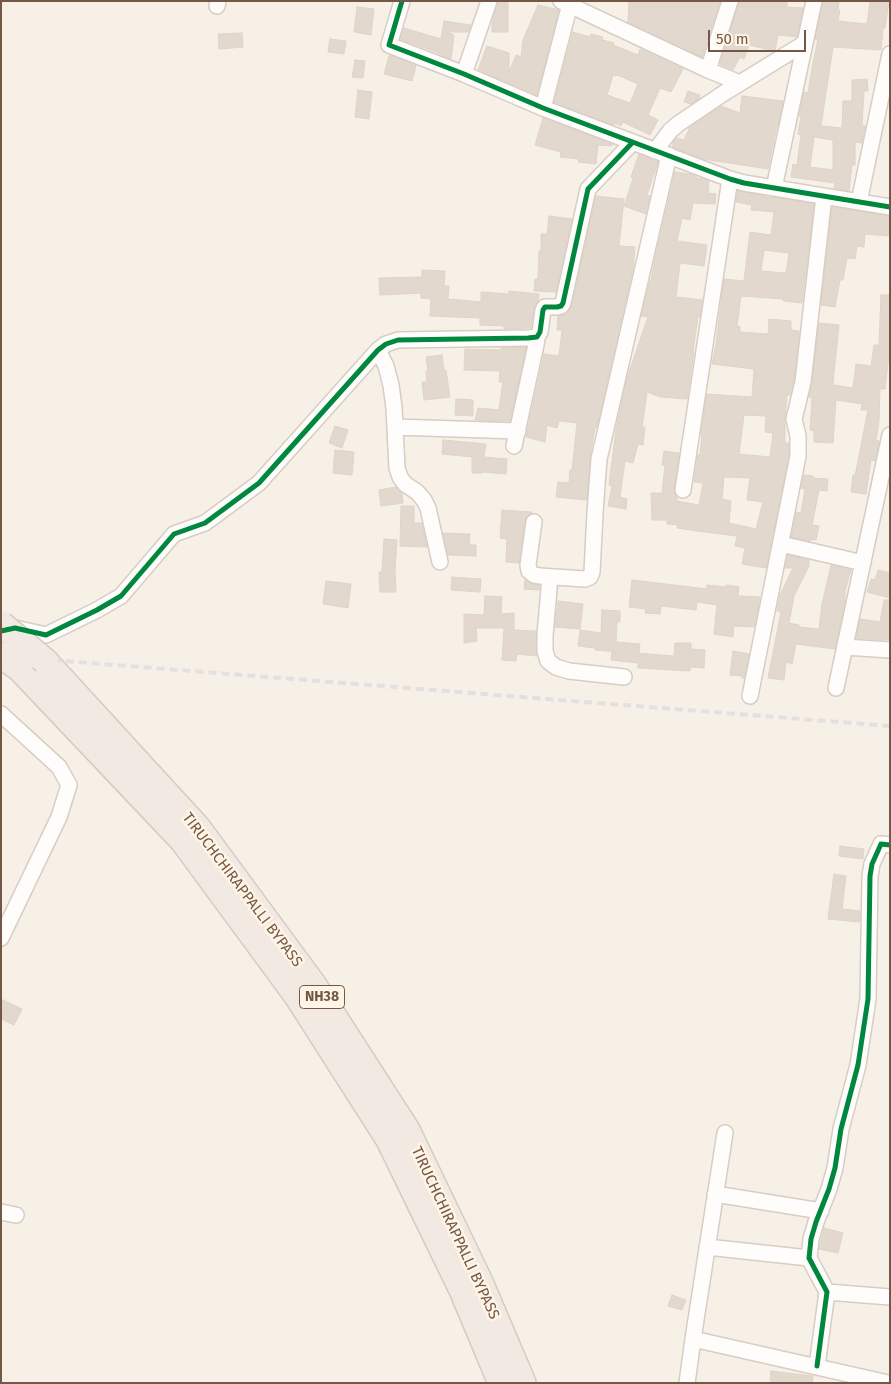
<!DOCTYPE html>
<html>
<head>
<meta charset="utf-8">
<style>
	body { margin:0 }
	#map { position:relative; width:891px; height:1384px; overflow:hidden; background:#f6f0e6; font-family:"Fira Sans",sans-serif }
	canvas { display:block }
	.frame { position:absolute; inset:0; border:2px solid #745746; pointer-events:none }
	.scale { position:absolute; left:708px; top:30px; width:98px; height:22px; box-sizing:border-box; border:2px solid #745746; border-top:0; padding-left:6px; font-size:15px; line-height:18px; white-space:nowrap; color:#745746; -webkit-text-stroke:4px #fff5e6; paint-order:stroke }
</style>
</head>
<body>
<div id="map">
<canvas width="891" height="1384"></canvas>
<div class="frame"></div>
<div class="scale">50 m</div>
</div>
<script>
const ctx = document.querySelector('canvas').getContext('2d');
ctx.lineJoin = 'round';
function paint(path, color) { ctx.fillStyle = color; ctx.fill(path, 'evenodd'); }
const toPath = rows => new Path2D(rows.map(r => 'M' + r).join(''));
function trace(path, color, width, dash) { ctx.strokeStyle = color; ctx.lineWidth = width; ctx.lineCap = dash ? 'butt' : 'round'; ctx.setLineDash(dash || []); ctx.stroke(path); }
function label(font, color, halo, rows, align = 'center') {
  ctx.font = font + ' "Fira Sans",sans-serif'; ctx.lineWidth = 5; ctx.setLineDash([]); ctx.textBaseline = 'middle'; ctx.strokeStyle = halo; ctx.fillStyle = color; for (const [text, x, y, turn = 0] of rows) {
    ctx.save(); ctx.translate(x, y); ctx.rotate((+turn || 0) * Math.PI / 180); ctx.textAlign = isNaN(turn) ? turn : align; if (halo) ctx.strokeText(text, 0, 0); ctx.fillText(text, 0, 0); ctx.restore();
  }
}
const building = toPath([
	[498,1,508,1,508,32,492,32,492,22,498,1],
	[629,1,720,1,702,57,628,22,629,1],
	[739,1,787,1,787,7,803,8,797,37,778,35,775,51,749,45,744,59,740,57,733,70,720,64,739,1],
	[823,1,839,1,838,10,840,10,838,21,867,24,870,1,889,1,885,28,883,28,881,50,833,47,821,126,842,128,843,101,852,101,852,80,867,79,868,91,864,91,862,125,865,126,862,143,855,142,855,165,852,165,849,191,834,188,835,183,791,177,793,164,797,165,801,135,798,134,801,116,799,116,804,92,808,93,812,68,818,39,815,39,823,1],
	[814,137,833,140,833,170,810,167,814,137],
	[538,5,559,10,537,95,478,70,487,46,509,53,509,72,516,55,521,57,523,40,538,5],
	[357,7,374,9,371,35,354,32,357,7],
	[444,21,471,25,468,32,447,32,454,35,451,59,439,54,439,53,400,39,404,28,441,39,444,21],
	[573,32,590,37,591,34,603,37,602,40,614,43,613,45,638,55,640,49,683,69,671,92,660,88,648,115,658,120,650,135,623,122,621,126,615,123,614,125,554,102,573,32],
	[613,75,616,76,617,75,638,84,630,103,607,95,613,75],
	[242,33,243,47,219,49,218,34,242,33],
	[330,39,346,41,344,54,328,52,330,39],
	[389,56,393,56,416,66,412,81,384,74,389,56],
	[355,60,365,61,363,78,352,77,355,60],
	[358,90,372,92,369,119,355,117,358,90],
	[688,91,700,95,699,99,691,104,684,102,688,91],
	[742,96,783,101,778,126,777,126,768,169,703,159,673,147,673,142,677,138,684,140,690,127,721,106,740,113,742,96],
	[543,118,612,144,612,146,598,145,596,164,578,162,579,159,560,157,561,152,535,145,543,118],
	[639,154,658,162,647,195,650,196,646,214,624,206,633,178,631,177,639,154],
	[675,172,689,174,696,176,696,178,703,179,709,181,708,193,716,194,715,204,693,203,690,220,682,218,677,241,707,245,704,266,680,263,676,297,702,300,700,317,698,317,693,351,694,351,687,399,660,397,647,392,642,427,645,427,643,445,638,444,633,463,625,461,620,497,627,499,626,509,608,506,612,486,609,485,616,429,627,378,648,317,641,316,650,281,651,281,654,263,675,172],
	[738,191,765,196,764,197,773,197,814,204,802,303,783,301,783,299,741,296,737,326,740,327,740,332,768,334,769,319,791,321,791,330,799,331,794,380,790,395,787,395,785,417,785,443,789,443,789,455,766,568,742,564,745,548,735,546,737,536,697,531,677,528,678,525,667,524,667,520,652,520,651,493,662,493,665,465,662,465,664,451,679,453,674,489,675,494,677,497,677,501,699,505,703,483,694,482,698,455,700,455,702,435,701,435,707,394,752,397,754,369,712,364,716,344,724,279,744,281,750,232,771,235,774,212,751,210,752,205,736,202,738,191],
	[764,250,789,253,786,273,761,271,764,250],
	[744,415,766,416,765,432,773,433,770,457,739,454,744,415],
	[724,477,750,478,747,500,763,502,756,529,729,523,731,501,722,499,724,477],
	[596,196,624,199,619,246,635,247,633,269,597,427,595,427,590,458,587,500,556,497,558,482,569,483,570,470,572,470,577,423,559,421,557,428,547,425,545,442,526,437,544,354,559,356,562,330,557,330,558,316,563,315,568,312,572,305,596,196],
	[832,207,890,216,890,236,865,234,864,247,857,246,855,259,847,258,843,280,840,280,835,307,821,305,832,207],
	[549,216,572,219,556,292,534,291,535,279,538,279,539,251,541,251,541,234,547,234,549,216],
	[422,270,445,271,444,286,449,286,448,299,481,302,481,292,509,294,509,291,539,294,538,301,534,309,531,328,504,329,504,326,480,325,480,318,430,316,431,299,421,298,421,293,380,295,379,278,422,277,422,270],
	[881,295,890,295,890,363,888,363,885,389,880,389,879,421,876,440,879,441,875,461,871,460,866,494,851,492,853,475,855,476,868,410,861,410,862,404,836,400,833,443,814,442,814,431,810,430,812,398,809,397,812,383,819,323,839,325,833,383,833,385,853,388,856,364,871,366,874,345,879,345,881,295],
	[526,347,510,421,475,420,478,408,499,410,503,382,499,382,500,371,464,370,465,349,501,350,501,348,526,347],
	[442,355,444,370,446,370,450,397,424,400,422,382,427,382,426,371,428,371,426,357,442,355],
	[456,399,473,400,473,416,455,415,456,399],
	[335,426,348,430,342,448,329,443,335,426],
	[443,440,486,444,484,457,507,459,506,474,483,472,483,473,472,473,472,457,442,454,443,440],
	[335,450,354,452,352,475,333,473,335,450],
	[804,475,813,476,813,478,828,479,827,491,819,490,812,525,819,526,816,540,811,539,811,541,791,537,796,512,801,513,805,489,801,488,804,475],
	[396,487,402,493,403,503,381,506,379,490,396,487],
	[401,506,414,506,414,523,422,523,427,547,400,546,401,506],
	[502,510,532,512,532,513,527,516,525,521,519,563,506,562,507,539,500,538,502,510],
	[443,533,470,534,469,545,476,545,476,556,448,555,443,533],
	[384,539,397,540,395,570,396,592,380,592,379,572,382,572,384,539],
	[788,555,809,560,809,566,794,596,789,623,799,625,799,627,819,629,822,604,831,565,851,570,845,591,845,601,835,649,796,644,792,664,786,662,784,680,768,678,781,612,777,611,780,595,793,568,785,568,788,555],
	[878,570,890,573,890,598,867,592,871,579,875,580,878,570],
	[452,577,481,579,480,592,451,590,452,577],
	[525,580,532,584,540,585,539,590,524,589,525,580],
	[632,580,707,589,707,585,726,587,726,585,739,587,738,596,760,597,754,627,734,626,733,637,714,634,717,605,697,602,696,610,661,606,660,614,645,613,646,609,629,607,632,580],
	[326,581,351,584,348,608,323,604,326,581],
	[485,596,502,597,501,614,514,613,514,630,536,631,537,656,517,654,516,661,502,660,504,628,476,628,477,641,464,643,464,614,484,615,485,596],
	[884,600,890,600,890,639,886,639,886,640,856,638,860,619,880,622,884,600],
	[558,601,583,604,580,629,555,627,558,601],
	[602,610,620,611,620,622,617,622,616,642,640,644,639,653,636,653,674,656,675,643,691,643,691,649,705,650,704,668,690,667,690,671,638,668,638,663,611,660,612,652,619,652,595,650,595,648,578,646,580,630,601,633,602,610],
	[733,651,749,654,744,678,742,678,742,676,730,675,733,651],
	[840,846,864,849,863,859,839,856,840,846],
	[834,874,846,876,842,909,860,911,860,922,828,919,834,874],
	[1,999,22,1009,14,1025,1,1019,1,999],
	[824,1228,843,1233,838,1253,819,1249,824,1228],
	[672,1295,686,1300,682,1310,668,1306,672,1295],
	[771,1371,813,1376,812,1383,782,1383,770,1381,771,1371]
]);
paint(building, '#e2d8ce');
trace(building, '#dfd3c8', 1);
const minor = toPath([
	[402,1,389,45,464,74,543,108,730,179,744,183,890,207],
	[561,1,708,70,740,83],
	[217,6,218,1],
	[708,70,730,1],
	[464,74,489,1],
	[543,108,570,4],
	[655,151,670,131,678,124,724,93,805,43],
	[774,188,814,1],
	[859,202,890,54],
	[378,350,386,366,391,385,394,408,397,468,400,477,405,484,417,492,424,500,428,508,440,562],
	[395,427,518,431],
	[514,446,536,345,537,337],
	[683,490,730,179],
	[534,522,528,565,529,571,534,575,540,576,585,579,590,577,592,572,595,513,599,459,669,155],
	[781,544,863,563],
	[550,577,545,635,545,651,548,661,556,667,569,671,624,677],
	[9,629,15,628,46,635,97,610,121,596,174,534,205,523,259,483,378,350,386,344,398,340,528,338,537,337,540,332,543,310,545,307,557,307,561,306,563,303,588,189,632,143],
	[845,647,890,650],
	[836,688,890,435],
	[750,696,798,456,798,436,794,419,803,382,824,196],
	[1,714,59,767,69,785,59,817,1,938],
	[715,1194,821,1211],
	[1,1212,16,1215],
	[707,1247,809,1258],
	[827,1292,890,1297],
	[693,1339,725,1133],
	[817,1366,827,1292,809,1258,811,1239,816,1222,829,1189,835,1168,841,1129,858,1065,868,999,870,876,872,864,881,844,890,845],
	[687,1383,693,1339,888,1383]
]);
const trunk = toPath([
	[45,661,198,828,313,984,407,1130,480,1282,523,1383],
	[20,669,183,841,297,996,389,1140,462,1290,501,1383]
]);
trace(minor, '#d7cdc4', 18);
trace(trunk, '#d5cbc3', 28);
trace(minor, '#fefdfb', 15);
trace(trunk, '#f2eae2', 25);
trace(toPath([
	[1,656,890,726]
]), '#e3e0e3', 4, [8, 5]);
const trunkBridge = toPath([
	[1,624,45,661],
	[1,655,20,669]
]);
trace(trunkBridge, '#d5cbc3', 28, []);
trace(trunkBridge, '#f2eae2', 25);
trace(toPath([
	[402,1,389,45,464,74,543,108,730,179,744,183,890,207],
	[1,631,15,628,46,635,97,610,121,596,174,534,205,523,259,483,378,350,386,344,398,340,528,338,537,337,540,332,543,310,545,307,557,307,561,306,563,303,588,189,632,143],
	[817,1366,827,1292,809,1258,811,1239,816,1222,829,1189,835,1168,841,1129,858,1065,868,999,870,876,872,864,881,844,890,845]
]), '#00873e', 5);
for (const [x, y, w] of [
	[322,997,45]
]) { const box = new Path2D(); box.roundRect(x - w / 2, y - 11.5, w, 23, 4); ctx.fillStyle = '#fff5e6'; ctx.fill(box); trace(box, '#745746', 1); }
label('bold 14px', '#745746', null, [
	["NH38",322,997]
]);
label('15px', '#745746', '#fff5e6', [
	["TIRUCHCHIRAPPALLI BYPASS",242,890,53],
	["TIRUCHCHIRAPPALLI BYPASS",455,1233,65]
]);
</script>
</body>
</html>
